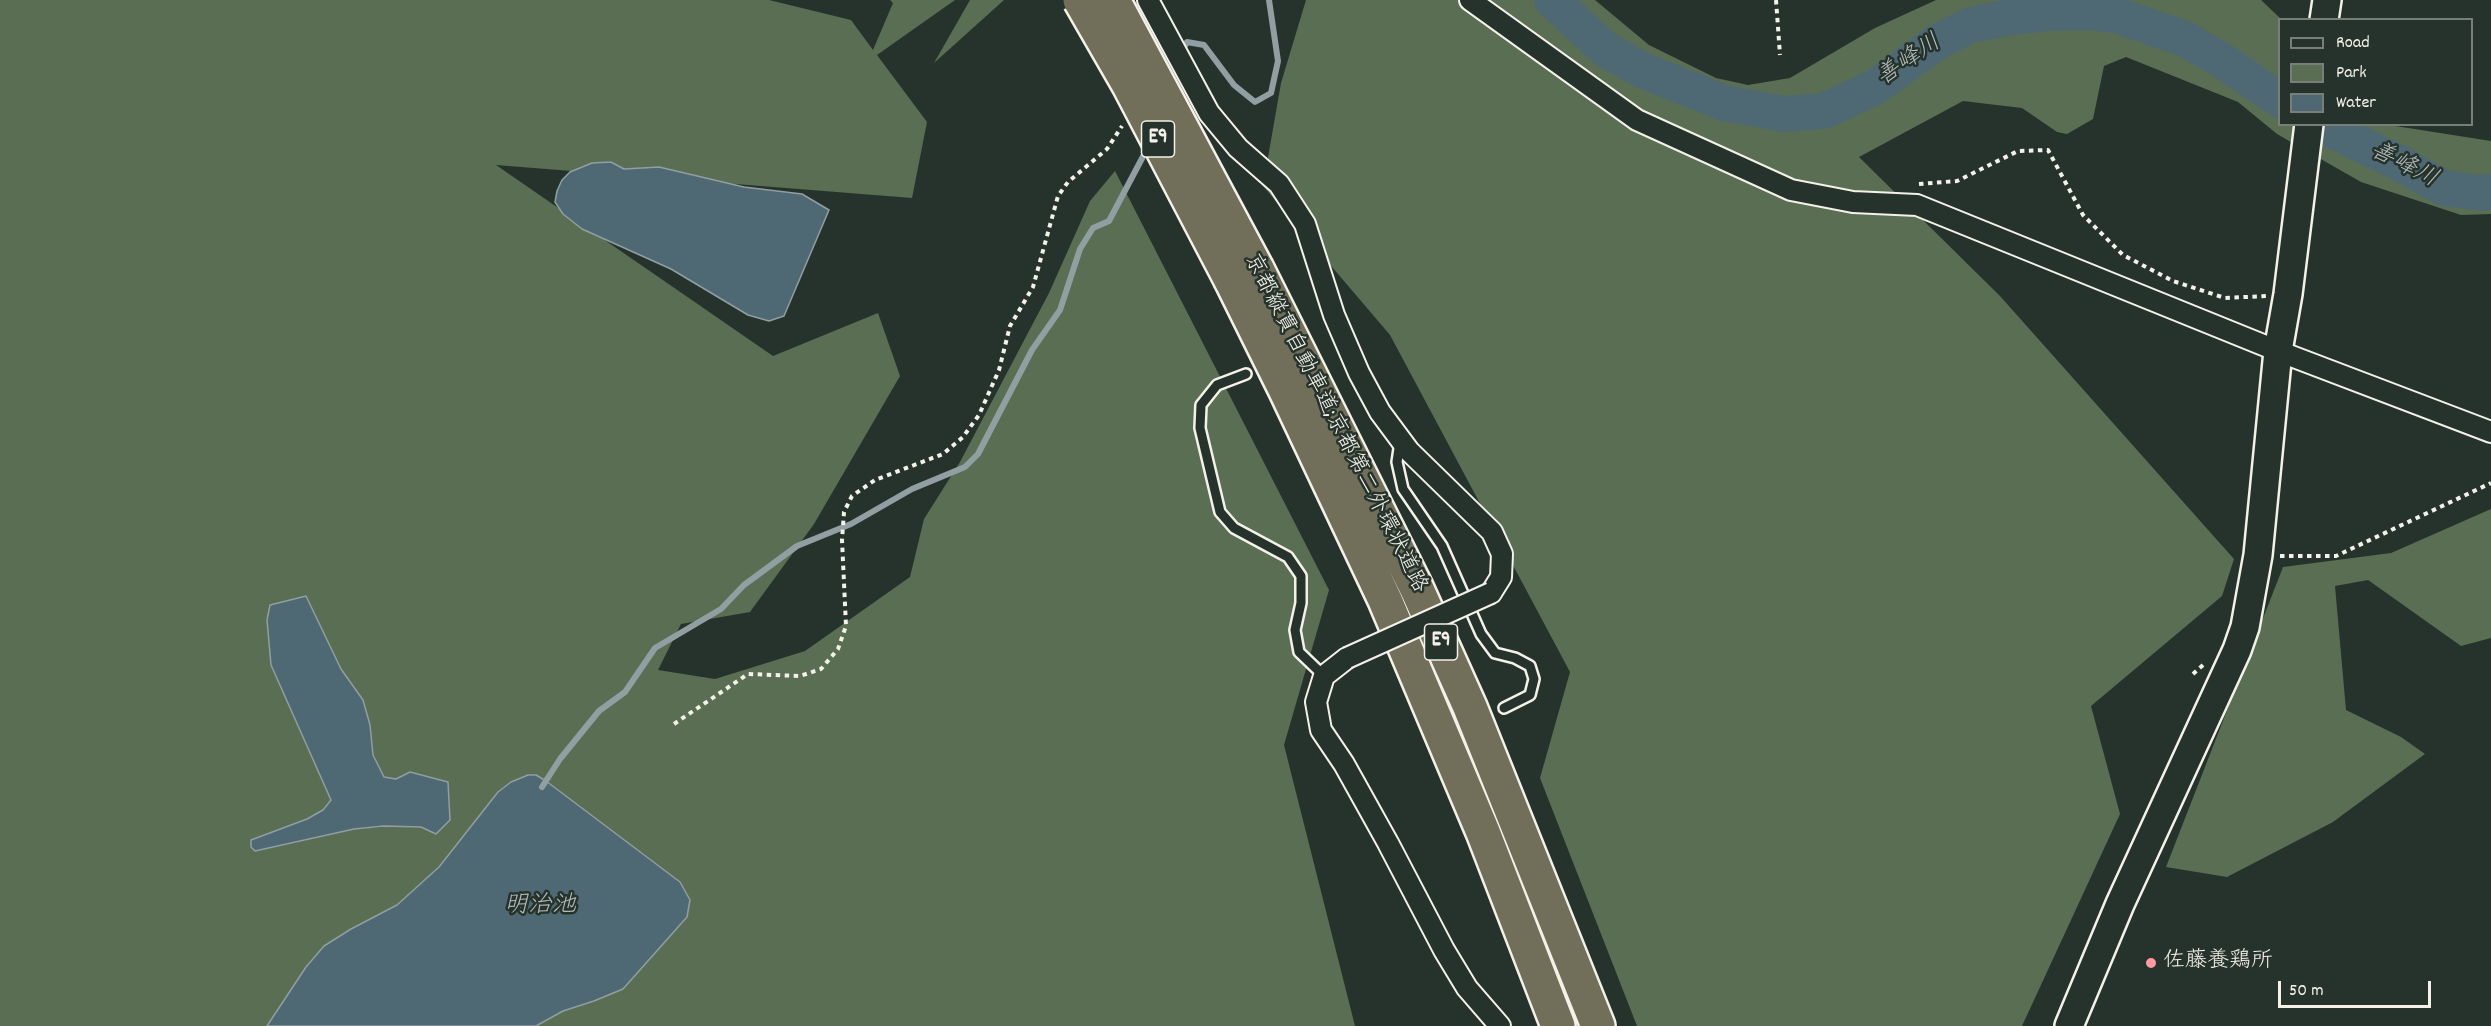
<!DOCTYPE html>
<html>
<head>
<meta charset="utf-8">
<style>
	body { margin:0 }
	#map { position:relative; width:2491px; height:1026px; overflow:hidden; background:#26332d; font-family:Dekko,sans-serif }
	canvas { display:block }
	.legend { position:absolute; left:2278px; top:18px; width:195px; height:108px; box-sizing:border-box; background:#26332d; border:2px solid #787f78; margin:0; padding:8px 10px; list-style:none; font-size:18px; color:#f4f1e8 }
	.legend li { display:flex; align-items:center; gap:12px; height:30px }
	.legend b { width:30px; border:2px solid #787f78 }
	.scale { position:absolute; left:2278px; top:981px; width:153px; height:27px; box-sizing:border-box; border:3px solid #f4f1e8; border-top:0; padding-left:8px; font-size:18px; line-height:21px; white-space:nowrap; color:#f4f1e8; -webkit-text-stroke:4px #26332d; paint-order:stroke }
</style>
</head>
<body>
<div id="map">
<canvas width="2491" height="1026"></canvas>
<ul class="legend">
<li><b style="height:8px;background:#26332d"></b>Road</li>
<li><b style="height:16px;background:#596e52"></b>Park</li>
<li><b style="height:16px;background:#4f6974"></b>Water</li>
</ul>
<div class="scale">50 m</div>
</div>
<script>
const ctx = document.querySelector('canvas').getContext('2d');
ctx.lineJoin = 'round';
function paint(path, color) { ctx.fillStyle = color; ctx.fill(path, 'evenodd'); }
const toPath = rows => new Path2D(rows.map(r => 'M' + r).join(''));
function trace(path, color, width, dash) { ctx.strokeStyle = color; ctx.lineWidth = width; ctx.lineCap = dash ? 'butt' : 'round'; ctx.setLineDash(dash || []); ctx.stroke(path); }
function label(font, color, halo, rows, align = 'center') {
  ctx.font = font + ' Dekko,"Klee One",sans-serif'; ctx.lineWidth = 5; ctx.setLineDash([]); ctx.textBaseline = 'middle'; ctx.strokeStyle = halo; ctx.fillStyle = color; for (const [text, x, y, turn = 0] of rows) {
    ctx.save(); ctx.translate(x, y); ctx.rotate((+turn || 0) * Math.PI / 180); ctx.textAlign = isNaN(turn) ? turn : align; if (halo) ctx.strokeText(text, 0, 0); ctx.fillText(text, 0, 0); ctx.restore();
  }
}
paint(toPath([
	[0,0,769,0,851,20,873,50,893,3,890,0,955,0,877,55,927,122,912,198,496,165,773,356,878,313,900,376,814,524,750,612,681,624,658,670,715,679,805,651,910,577,924,519,960,462,1049,293,1090,201,1115,171,1329,590,1284,745,1355,1026,536,1026,563,1011,594,1001,690,900,680,882,546,781,529,775,498,792,439,867,397,905,351,929,324,946,267,1026,0,1026],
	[306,596,341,669,363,700,370,725,373,755,384,777,396,779,410,772,448,782,450,820,436,834,421,827,410,825,354,829,271,848,307,819,323,810,331,800,271,665],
	[970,0,1004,0,934,63],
	[1306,0,1595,0,1649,45,1716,78,1748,85,1790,78,1875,28,1936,0,2261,0,2281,19,2280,124,2389,125,2491,141,2491,214,2461,215,2361,182,2277,134,2238,102,2126,57,2104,66,2093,119,2067,134,2057,132,2022,108,1963,101,1859,157,2000,296,2234,559,2222,596,2091,706,2120,814,2022,1026,1637,1026,1540,778,1570,672,1390,335,1263,186,1281,83],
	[2491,509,2491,638,2461,646,2368,580,2335,586,2346,710,2401,737,2425,754,2333,822,2227,877,2166,867,2283,567,2391,553]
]), '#596e52');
const water = toPath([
	[611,162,624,169,659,167,744,187,802,194,829,210,784,316,769,321,748,315,671,269,582,229,563,214,555,202,557,191,562,180,570,172,592,163,611,162],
	[306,596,341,669,363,700,370,725,373,755,384,777,396,779,410,772,448,782,450,820,436,834,421,827,384,826,354,829,255,851,251,847,251,840,307,819,323,810,331,800,271,665,267,620,270,605,306,596],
	[528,775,536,775,546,781,680,882,690,900,687,917,623,989,594,1001,563,1011,536,1026,267,1026,306,967,324,946,351,929,397,905,439,867,498,792,511,782,528,775]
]);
paint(water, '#4f6974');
trace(water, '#919fa2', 1.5);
trace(toPath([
	[1181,53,1187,42,1204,45,1234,85,1255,102,1271,93,1278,61,1269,0],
	[542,787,560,759,599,711,625,692,655,648,721,609,744,585,797,546,851,524,912,489,965,467,978,454,1032,350,1060,310,1080,249,1093,228,1109,221,1148,147]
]), '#919fa2', 6);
trace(toPath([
	[1552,0,1605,49,1644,71,1724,103,1784,114,1824,111,1875,87,1937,42,1971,25,2006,18,2047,13,2090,12,2116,15,2185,39,2223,61,2280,100],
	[2319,124,2395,161,2444,188,2482,193,2491,191]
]), '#4f6974', 36);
const lane = toPath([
	[1246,374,1217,385,1201,405,1200,428,1220,512,1234,528,1288,557,1301,576,1301,603,1295,630,1299,652,1324,676],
	[1400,442,1397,462,1403,489,1442,546,1481,634,1495,653,1515,658,1530,666,1534,679,1530,695,1504,708]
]);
const street = toPath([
	[1148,0,1209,113,1238,148,1279,184,1305,224,1334,315,1359,373,1380,412,1409,451,1492,532,1502,554,1501,577,1491,593],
	[1470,0,1637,120,1791,190,1853,202,1917,205,2278,351,2491,432],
	[1347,658,1324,676,1316,702,1321,730,1344,764,1388,843,1444,950,1467,988,1500,1026]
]);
const secondary = toPath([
	[2324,20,2327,0],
	[2069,1026,2120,904,2237,650,2245,627,2258,555,2278,351,2288,294,2309,124]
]);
const highway = toPath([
	[1257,269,1416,587,1470,707,1598,1026],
	[1231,280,1286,391,1385,600,1483,832,1558,1026]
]);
trace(lane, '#f4f1e8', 14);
trace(street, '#f4f1e8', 24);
trace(secondary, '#f4f1e8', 32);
trace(highway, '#f4f1e8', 38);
trace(toPath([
	[1776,0,1780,55],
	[1919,184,1957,181,2018,151,2048,150,2083,215,2123,255,2173,281,2225,298,2266,296],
	[2280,556,2336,556,2491,483],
	[2193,674,2203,665],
	[674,724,748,674,800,676,821,669,838,649,846,626,842,540,844,512,852,496,875,480,943,454,963,437,979,415,999,370,1010,326,1033,287,1058,196,1068,182,1107,149,1122,126]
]), '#f4f1e8', 4, [4.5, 4.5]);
trace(lane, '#26332d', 9);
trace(street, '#26332d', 20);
trace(secondary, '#26332d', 27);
trace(highway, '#716e59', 33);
const streetBridge = toPath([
	[1347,658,1491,593]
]);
const highwayBridge = toPath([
	[1080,0,1129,85,1231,280],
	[1113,0,1257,269]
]);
trace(streetBridge, '#f4f1e8', 24, []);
trace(highwayBridge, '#f4f1e8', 38, []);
trace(streetBridge, '#26332d', 20);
trace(highwayBridge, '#716e59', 33);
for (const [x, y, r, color] of [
	[2151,963,6,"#ff9aa2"]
]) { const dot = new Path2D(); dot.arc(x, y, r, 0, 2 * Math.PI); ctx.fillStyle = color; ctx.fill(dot); trace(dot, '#26332d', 2); }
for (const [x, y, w] of [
	[1158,139,33],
	[1441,642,33]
]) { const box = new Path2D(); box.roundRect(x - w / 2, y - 18, w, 36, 4.5); ctx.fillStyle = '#26332d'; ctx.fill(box); trace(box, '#f4f1e8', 1.5); }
label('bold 21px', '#f4f1e8', null, [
	["E9",1158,139],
	["E9",1441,642]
]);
label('22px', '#f4f1e8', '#26332d', [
	["京都縦貫自動車道;京都第二外環状道路",1334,424,63]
]);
label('22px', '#f4f1e8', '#26332d', [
	["佐藤養鶏所",2163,963]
], 'left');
label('italic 24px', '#b2bbba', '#26332d', [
	["善峰川",1910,62,-34],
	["善峰川",2403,167,27],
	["明治池",540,908]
]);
</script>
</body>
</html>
